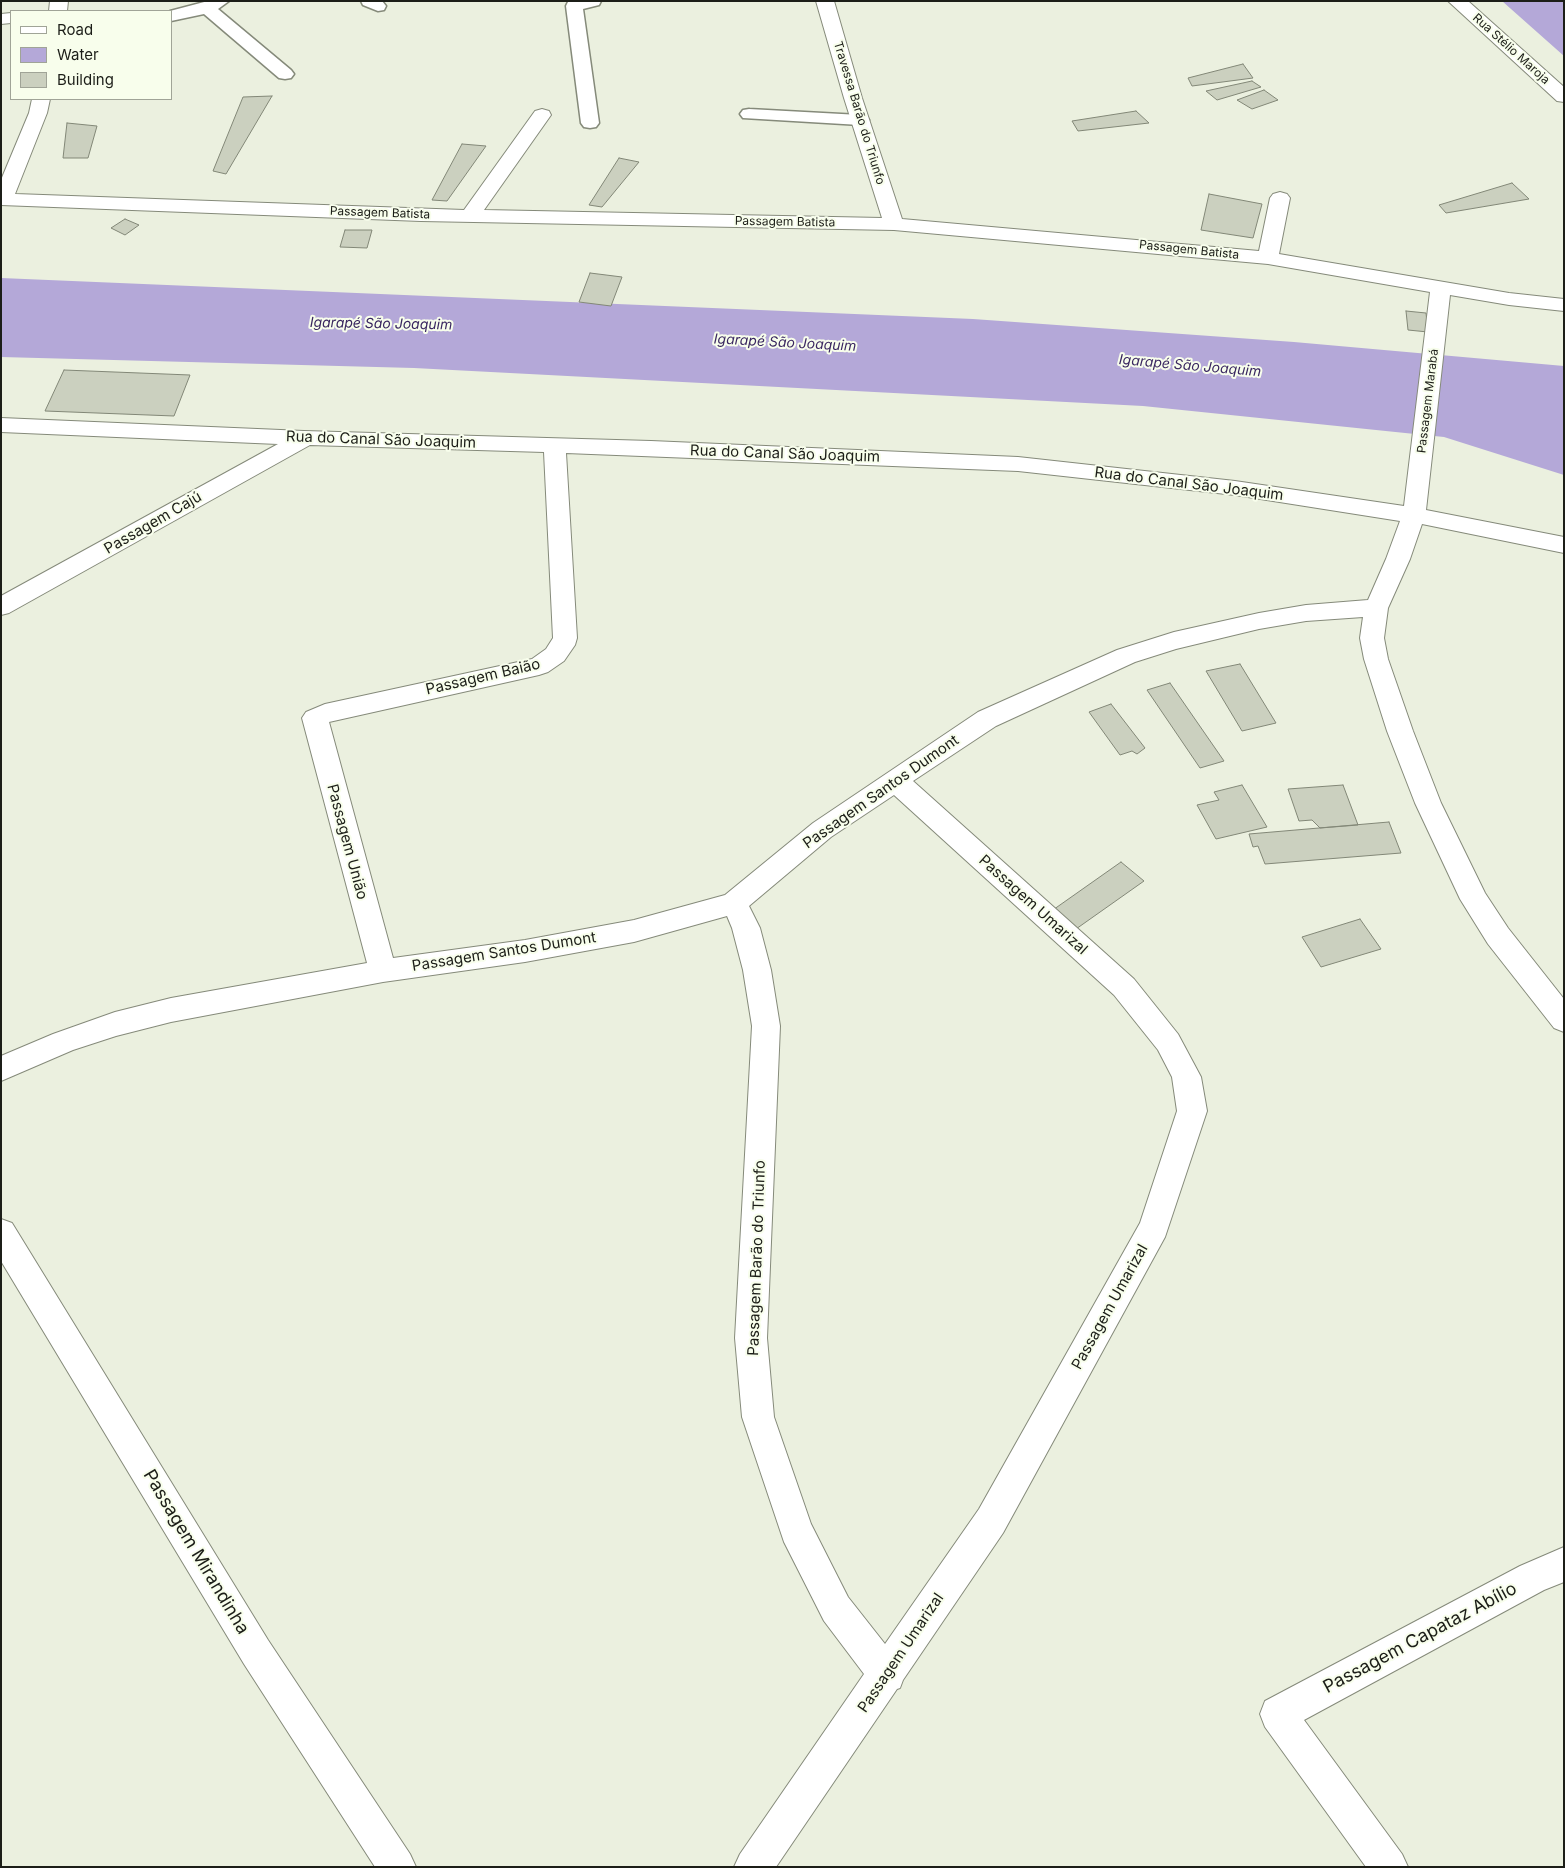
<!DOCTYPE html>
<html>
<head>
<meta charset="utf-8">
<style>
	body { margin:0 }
	#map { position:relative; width:1565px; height:1868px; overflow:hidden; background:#ebf0df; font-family:Inter,sans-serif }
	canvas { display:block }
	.frame { position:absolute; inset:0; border:2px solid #1c1e18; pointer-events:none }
	.legend { position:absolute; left:10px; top:10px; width:162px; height:90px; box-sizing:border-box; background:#f8feec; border:1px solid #a0a497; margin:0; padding:6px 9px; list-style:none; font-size:15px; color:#1c1e18 }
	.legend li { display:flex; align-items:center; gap:10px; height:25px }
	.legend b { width:25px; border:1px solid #a0a497 }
</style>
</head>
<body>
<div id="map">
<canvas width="1565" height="1868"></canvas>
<div class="frame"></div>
<ul class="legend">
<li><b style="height:6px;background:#fff"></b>Road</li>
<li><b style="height:14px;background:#b4a8d8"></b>Water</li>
<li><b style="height:14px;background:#cbd0bf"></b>Building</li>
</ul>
</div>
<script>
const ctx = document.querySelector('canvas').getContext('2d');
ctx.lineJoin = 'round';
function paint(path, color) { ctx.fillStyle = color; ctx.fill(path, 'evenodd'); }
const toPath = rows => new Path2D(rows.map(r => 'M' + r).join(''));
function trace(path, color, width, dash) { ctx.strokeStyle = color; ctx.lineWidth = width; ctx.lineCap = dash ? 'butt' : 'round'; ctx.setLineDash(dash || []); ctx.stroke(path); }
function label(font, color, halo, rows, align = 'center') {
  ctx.font = font + ' Inter,sans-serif'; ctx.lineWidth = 4; ctx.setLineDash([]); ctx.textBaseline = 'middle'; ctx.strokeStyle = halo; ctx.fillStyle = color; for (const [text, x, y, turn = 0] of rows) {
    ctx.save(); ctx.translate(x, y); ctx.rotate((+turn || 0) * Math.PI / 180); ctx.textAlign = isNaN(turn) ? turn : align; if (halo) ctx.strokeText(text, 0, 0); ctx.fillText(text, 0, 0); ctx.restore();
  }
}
paint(toPath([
	[1502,1,1564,1,1564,56],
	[1,278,973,319,1294,342,1564,366,1564,475,1444,437,1143,406,414,368,1,357]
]), '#b4a8d8');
const building = toPath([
	[1243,64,1253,78,1192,86,1188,78,1243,64],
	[1252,81,1261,87,1217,100,1206,91,1252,81],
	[1264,90,1278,100,1252,109,1237,100,1264,90],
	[272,96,226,174,213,171,243,97,272,96],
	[1136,111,1149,123,1078,131,1072,121,1136,111],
	[67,123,97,126,88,158,63,158,67,123],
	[462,144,486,146,447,201,432,200,462,144],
	[619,158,639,162,602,207,589,205,619,158],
	[1512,183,1529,199,1446,213,1439,205,1512,183],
	[1209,194,1262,204,1253,238,1201,230,1209,194],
	[125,219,139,225,125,235,111,228,125,219],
	[345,230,372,230,367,248,340,247,345,230],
	[590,273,622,277,611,306,579,302,590,273],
	[1406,311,1426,313,1428,332,1408,330,1406,311],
	[64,370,190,375,174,416,45,411,64,370],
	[1240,664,1276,723,1242,731,1206,671,1240,664],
	[1170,683,1224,761,1200,768,1147,690,1170,683],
	[1111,704,1145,748,1137,754,1132,751,1120,755,1089,712,1111,704],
	[1242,785,1267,827,1216,839,1197,805,1219,800,1214,792,1242,785],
	[1343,785,1358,825,1320,828,1312,820,1299,821,1288,789,1343,785],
	[1389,822,1401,853,1265,864,1258,846,1253,847,1249,834,1389,822],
	[1121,862,1144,881,1076,929,1050,912,1121,862],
	[1360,919,1381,949,1321,967,1302,937,1360,919]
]);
paint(building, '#cbd0bf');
trace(building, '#828777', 1);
const service = toPath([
	[208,1,229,1,218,9,291,70,294,74,291,78,285,79,279,78,204,14,171,21,170,11,208,1],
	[361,1,382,1,386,6,384,10,378,11,363,5,361,1],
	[573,1,601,1,599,5,583,9,599,123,596,127,590,128,584,127,581,123,566,6,568,2,573,1],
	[749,109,860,115,866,116,869,120,866,124,860,125,743,118,740,114,743,110,749,109]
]);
const minor = toPath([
	[50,1,68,1,67,11,49,11,50,1],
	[816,1,834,1,862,98,902,219,1259,251,1270,198,1273,194,1280,192,1287,194,1290,198,1279,254,1509,293,1564,299,1564,311,1509,305,1450,295,1426,510,1564,537,1564,553,1422,524,1410,559,1388,608,1384,638,1388,659,1413,731,1441,803,1485,893,1508,928,1564,999,1564,1032,1554,1028,1488,944,1460,899,1415,803,1387,731,1364,659,1360,638,1363,617,1306,621,1259,629,1176,649,1135,662,996,726,913,781,1134,979,1178,1034,1201,1077,1207,1111,1165,1237,1003,1533,903,1680,900,1688,897,1689,776,1867,734,1867,740,1854,864,1674,824,1621,784,1542,742,1417,735,1338,752,1026,743,970,732,928,727,916,634,942,525,962,383,982,171,1022,116,1036,73,1050,1,1081,1,1056,53,1034,115,1012,171,998,367,963,302,718,306,712,325,704,532,659,546,649,553,638,544,452,310,445,9,613,1,615,1,596,278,444,1,432,1,418,304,431,651,441,1018,457,1235,481,1404,506,1430,292,1268,264,894,230,421,221,1,205,1,180,29,113,32,99,50,99,47,113,15,194,464,210,535,111,542,109,549,111,551,115,484,210,882,218,844,98,816,1],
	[566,453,1018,471,1235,495,1400,521,1386,559,1368,600,1306,605,1259,613,1174,632,1117,650,978,712,813,823,725,895,634,920,525,940,393,958,329,722,539,675,548,672,564,661,575,645,577,638,566,453],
	[894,795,1114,995,1158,1050,1172,1077,1177,1111,1140,1223,979,1509,885,1644,848,1597,811,1524,774,1417,767,1338,780,1026,771,970,760,928,749,906,831,837,894,795],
	[1448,1,1468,1,1564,87,1564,102,1557,101,1448,1],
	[11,13,11,23,1,24,1,14,11,13],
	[1564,1547,1564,1582,1544,1590,1304,1720,1402,1854,1408,1867,1366,1867,1265,1727,1260,1714,1265,1701,1520,1566,1564,1547]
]);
const tertiary = toPath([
	[1,1219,12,1223,268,1640,410,1854,416,1867,375,1867,244,1664,1,1261,1,1219]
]);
trace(service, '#858a7a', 3);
trace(minor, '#858a7a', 2);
trace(tertiary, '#858a7a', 2);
paint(service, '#fff');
paint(minor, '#fff');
paint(tertiary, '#fff');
label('12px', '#1c1e18', '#f8feec', [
	["Rua Stélio Maroja",1511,49,42],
	["Travessa Barão do Triunfo",859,113,73],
	["Passagem Batista",380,213,2],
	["Passagem Batista",785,222,1],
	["Passagem Batista",1189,250,6],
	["Passagem Marabá",1428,401,-83]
]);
label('italic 14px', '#392660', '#f8feec', [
	["Igarapé São Joaquim",381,324,1],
	["Igarapé São Joaquim",785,343,3],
	["Igarapé São Joaquim",1190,366,5]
]);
label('15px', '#1c1e18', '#f8feec', [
	["Rua do Canal São Joaquim",381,440,2],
	["Rua do Canal São Joaquim",785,454,2],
	["Rua do Canal São Joaquim",1189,484,7],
	["Passagem Cajú",153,523,-30],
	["Passagem Baião",483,677,-13],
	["Passagem Santos Dumont",881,792,-35],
	["Passagem União",347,842,75],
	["Passagem Umarizal",1033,905,42],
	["Passagem Santos Dumont",504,952,-9],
	["Passagem Barão do Triunfo",757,1258,-88],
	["Passagem Umarizal",1110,1307,-61],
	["Passagem Umarizal",901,1653,-56]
]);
label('18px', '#1c1e18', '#f8feec', [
	["Passagem Mirandinha",196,1552,59],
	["Passagem Capataz Abílio",1420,1638,-28]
]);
</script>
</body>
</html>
